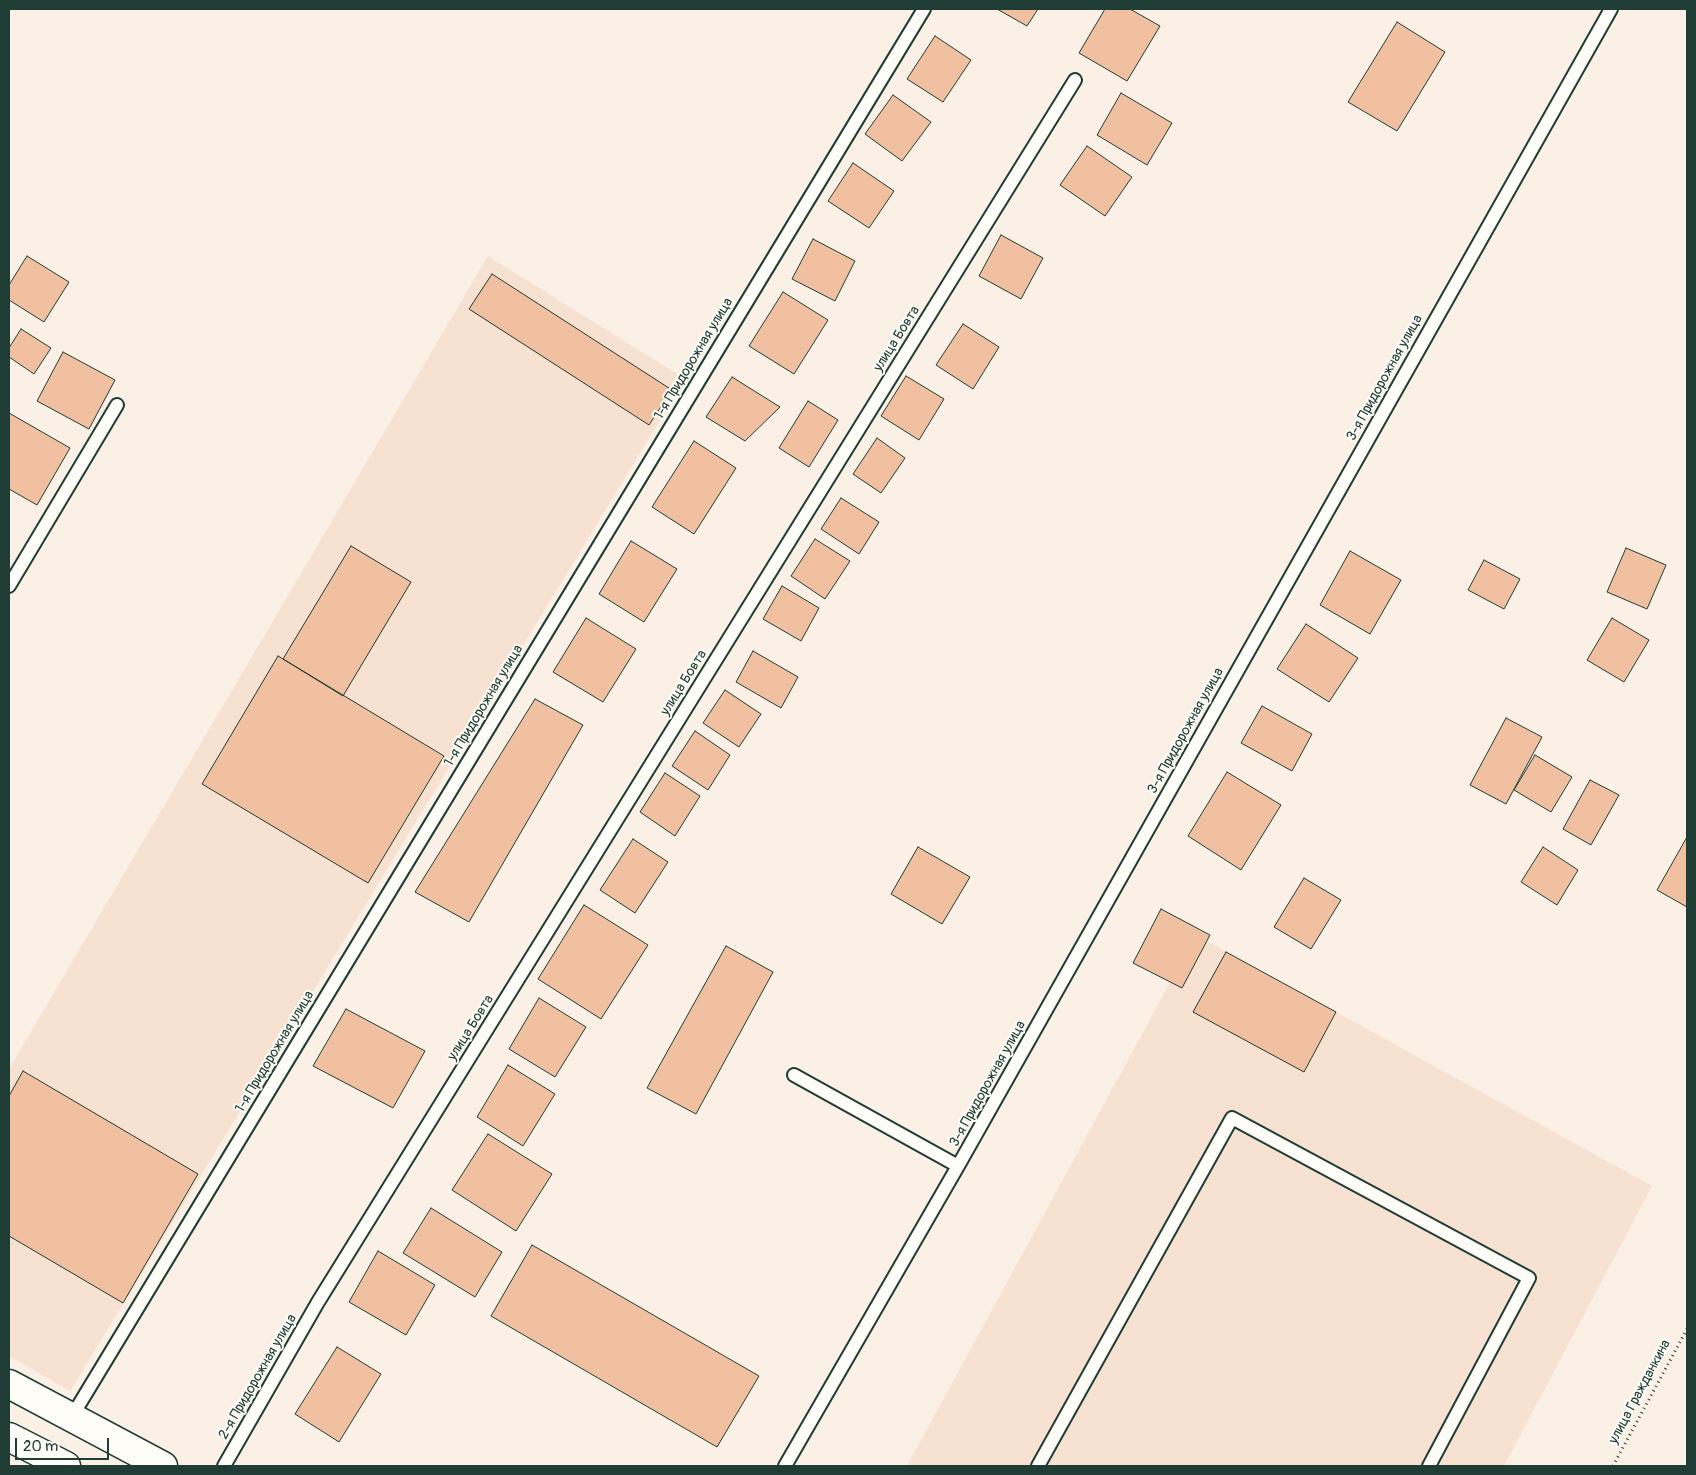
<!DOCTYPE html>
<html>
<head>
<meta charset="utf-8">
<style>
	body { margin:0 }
	#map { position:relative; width:1696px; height:1475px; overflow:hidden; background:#faf0e6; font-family:Pangolin,sans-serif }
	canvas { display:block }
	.frame { position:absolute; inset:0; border:10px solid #1f3d34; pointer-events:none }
	.scale { position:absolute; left:15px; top:1438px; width:94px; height:22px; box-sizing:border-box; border:2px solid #1f3d34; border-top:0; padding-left:6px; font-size:15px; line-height:18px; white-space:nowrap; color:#1f3d34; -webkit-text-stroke:4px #fdfcf7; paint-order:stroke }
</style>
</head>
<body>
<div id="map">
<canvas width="1696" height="1475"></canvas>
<div class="frame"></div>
<div class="scale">20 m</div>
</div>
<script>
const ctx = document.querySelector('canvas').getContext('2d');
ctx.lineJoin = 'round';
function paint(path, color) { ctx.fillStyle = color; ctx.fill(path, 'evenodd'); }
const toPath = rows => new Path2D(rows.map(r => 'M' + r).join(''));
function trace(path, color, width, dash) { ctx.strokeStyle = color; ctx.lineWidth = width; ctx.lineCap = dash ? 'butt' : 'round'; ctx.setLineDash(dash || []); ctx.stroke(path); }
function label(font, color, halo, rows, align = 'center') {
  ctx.font = font + ' Pangolin,sans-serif'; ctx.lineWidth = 4; ctx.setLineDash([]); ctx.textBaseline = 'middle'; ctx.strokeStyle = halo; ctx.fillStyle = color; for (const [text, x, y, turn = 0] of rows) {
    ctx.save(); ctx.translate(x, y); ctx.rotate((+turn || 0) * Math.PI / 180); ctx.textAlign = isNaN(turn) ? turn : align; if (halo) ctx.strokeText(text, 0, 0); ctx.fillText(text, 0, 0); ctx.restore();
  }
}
paint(toPath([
	[488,256,685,379,70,1391,9,1356,9,1069],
	[1196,935,1652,1186,1504,1466,907,1466]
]), '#f7e2d1');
const building = toPath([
	[997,9,1038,9,1027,26,997,9],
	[1105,9,1130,9,1160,26,1127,81,1079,53,1105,9],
	[1397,22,1445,52,1397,131,1348,102,1397,22],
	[935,36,971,60,943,102,907,79,935,36],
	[1121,93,1172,123,1147,165,1097,135,1121,93],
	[893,95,931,122,902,161,865,134,893,95],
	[1087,146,1132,177,1105,216,1060,185,1087,146],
	[853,163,894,191,869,228,828,201,853,163],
	[1001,235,1043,258,1021,299,979,276,1001,235],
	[813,239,855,261,835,301,792,279,813,239],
	[27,256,69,282,44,322,9,300,9,285,27,256],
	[492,274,672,390,649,425,469,309,492,274],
	[783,292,828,320,794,374,749,346,783,292],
	[963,324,999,347,973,389,936,365,963,324],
	[21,329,51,348,34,374,9,357,9,348,21,329],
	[63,352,115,380,89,429,37,401,63,352],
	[906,376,944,399,919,440,881,416,906,376],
	[732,377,780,407,745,441,706,417,732,377],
	[808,401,838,420,809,467,779,448,808,401],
	[9,413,70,448,37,505,9,489,9,413],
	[877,438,905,458,881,493,853,474,877,438],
	[694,441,736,468,694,534,652,507,694,441],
	[841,498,879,522,859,554,821,529,841,498],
	[815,539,850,561,825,599,791,576,815,539],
	[631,541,677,569,644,622,599,594,631,541],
	[351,546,411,582,343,696,283,659,351,546],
	[1626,548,1666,565,1647,609,1607,592,1626,548],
	[1350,551,1401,580,1370,634,1320,605,1350,551],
	[1484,560,1520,579,1504,609,1468,590,1484,560],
	[782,586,819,608,801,641,763,619,782,586],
	[586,618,636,649,603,702,553,672,586,618],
	[1612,618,1649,640,1624,682,1587,660,1612,618],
	[1306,624,1358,658,1329,702,1277,669,1306,624],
	[753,651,798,677,781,708,736,682,753,651],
	[278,656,444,756,368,883,202,784,278,656],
	[725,690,761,714,739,747,703,723,725,690],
	[535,699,583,725,469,922,415,892,535,699],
	[1262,706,1312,734,1292,771,1241,743,1262,706],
	[1506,718,1542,737,1506,804,1470,785,1506,718],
	[695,731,730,755,708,790,672,766,695,731],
	[1535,755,1572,777,1551,812,1514,790,1535,755],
	[1227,772,1281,805,1241,870,1188,836,1227,772],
	[665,773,700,796,675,836,640,812,665,773],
	[1590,780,1619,795,1591,845,1563,829,1590,780],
	[1687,837,1687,907,1657,890,1687,837],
	[633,839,668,862,635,913,600,890,633,839],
	[918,847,970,877,942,924,891,894,918,847],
	[1543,847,1578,870,1557,905,1521,882,1543,847],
	[1304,878,1341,900,1311,949,1274,927,1304,878],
	[584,905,648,945,601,1019,538,979,584,905],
	[1161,909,1210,935,1182,988,1133,963,1161,909],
	[726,946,773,972,696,1114,647,1088,726,946],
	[1226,952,1336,1012,1304,1072,1193,1012,1226,952],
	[539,998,586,1027,555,1077,509,1049,539,998],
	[346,1009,425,1051,393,1108,313,1066,346,1009],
	[508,1065,555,1094,523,1146,477,1117,508,1065],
	[23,1071,198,1174,123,1303,9,1236,9,1096,23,1071],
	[488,1134,552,1174,516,1231,452,1190,488,1134],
	[431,1208,502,1252,475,1297,403,1253,431,1208],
	[532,1245,759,1376,717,1447,491,1316,532,1245],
	[378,1251,435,1285,406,1335,349,1302,378,1251],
	[337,1347,381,1374,339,1442,295,1414,337,1347]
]);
paint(building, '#f0c0a0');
trace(building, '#1f3d34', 1);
const lane = toPath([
	[9,586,117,405],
	[794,1075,958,1166],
	[71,1418,924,9],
	[224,1466,318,1302,1075,80],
	[785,1466,958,1166,1611,9],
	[1038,1466,1232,1118,1529,1278,1429,1466]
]);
const secondary = toPath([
	[9,1384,163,1466],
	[9,1437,66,1466]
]);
trace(lane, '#1f3d34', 16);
trace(secondary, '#1f3d34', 31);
trace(toPath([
	[1613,1466,1687,1329]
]), '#1f3d34', 3, [1, 4]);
trace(lane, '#fdfcf7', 12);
trace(secondary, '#fdfcf7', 28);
label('14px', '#1f3d34', '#fdfcf7', [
	["улица Бовта",897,339,-58],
	["1-я Придорожная улица",694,359,-59],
	["3-я Придорожная улица",1385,378,-61],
	["улица Бовта",684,683,-58],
	["1-я Придорожная улица",484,706,-59],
	["3-я Придорожная улица",1186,731,-61],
	["улица Бовта",471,1028,-58],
	["1-я Придорожная улица",275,1052,-59],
	["3-я Придорожная улица",988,1084,-61],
	["2-я Придорожная улица",258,1377,-60],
	["улица Гражданкина",1640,1392,-62]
]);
</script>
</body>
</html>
